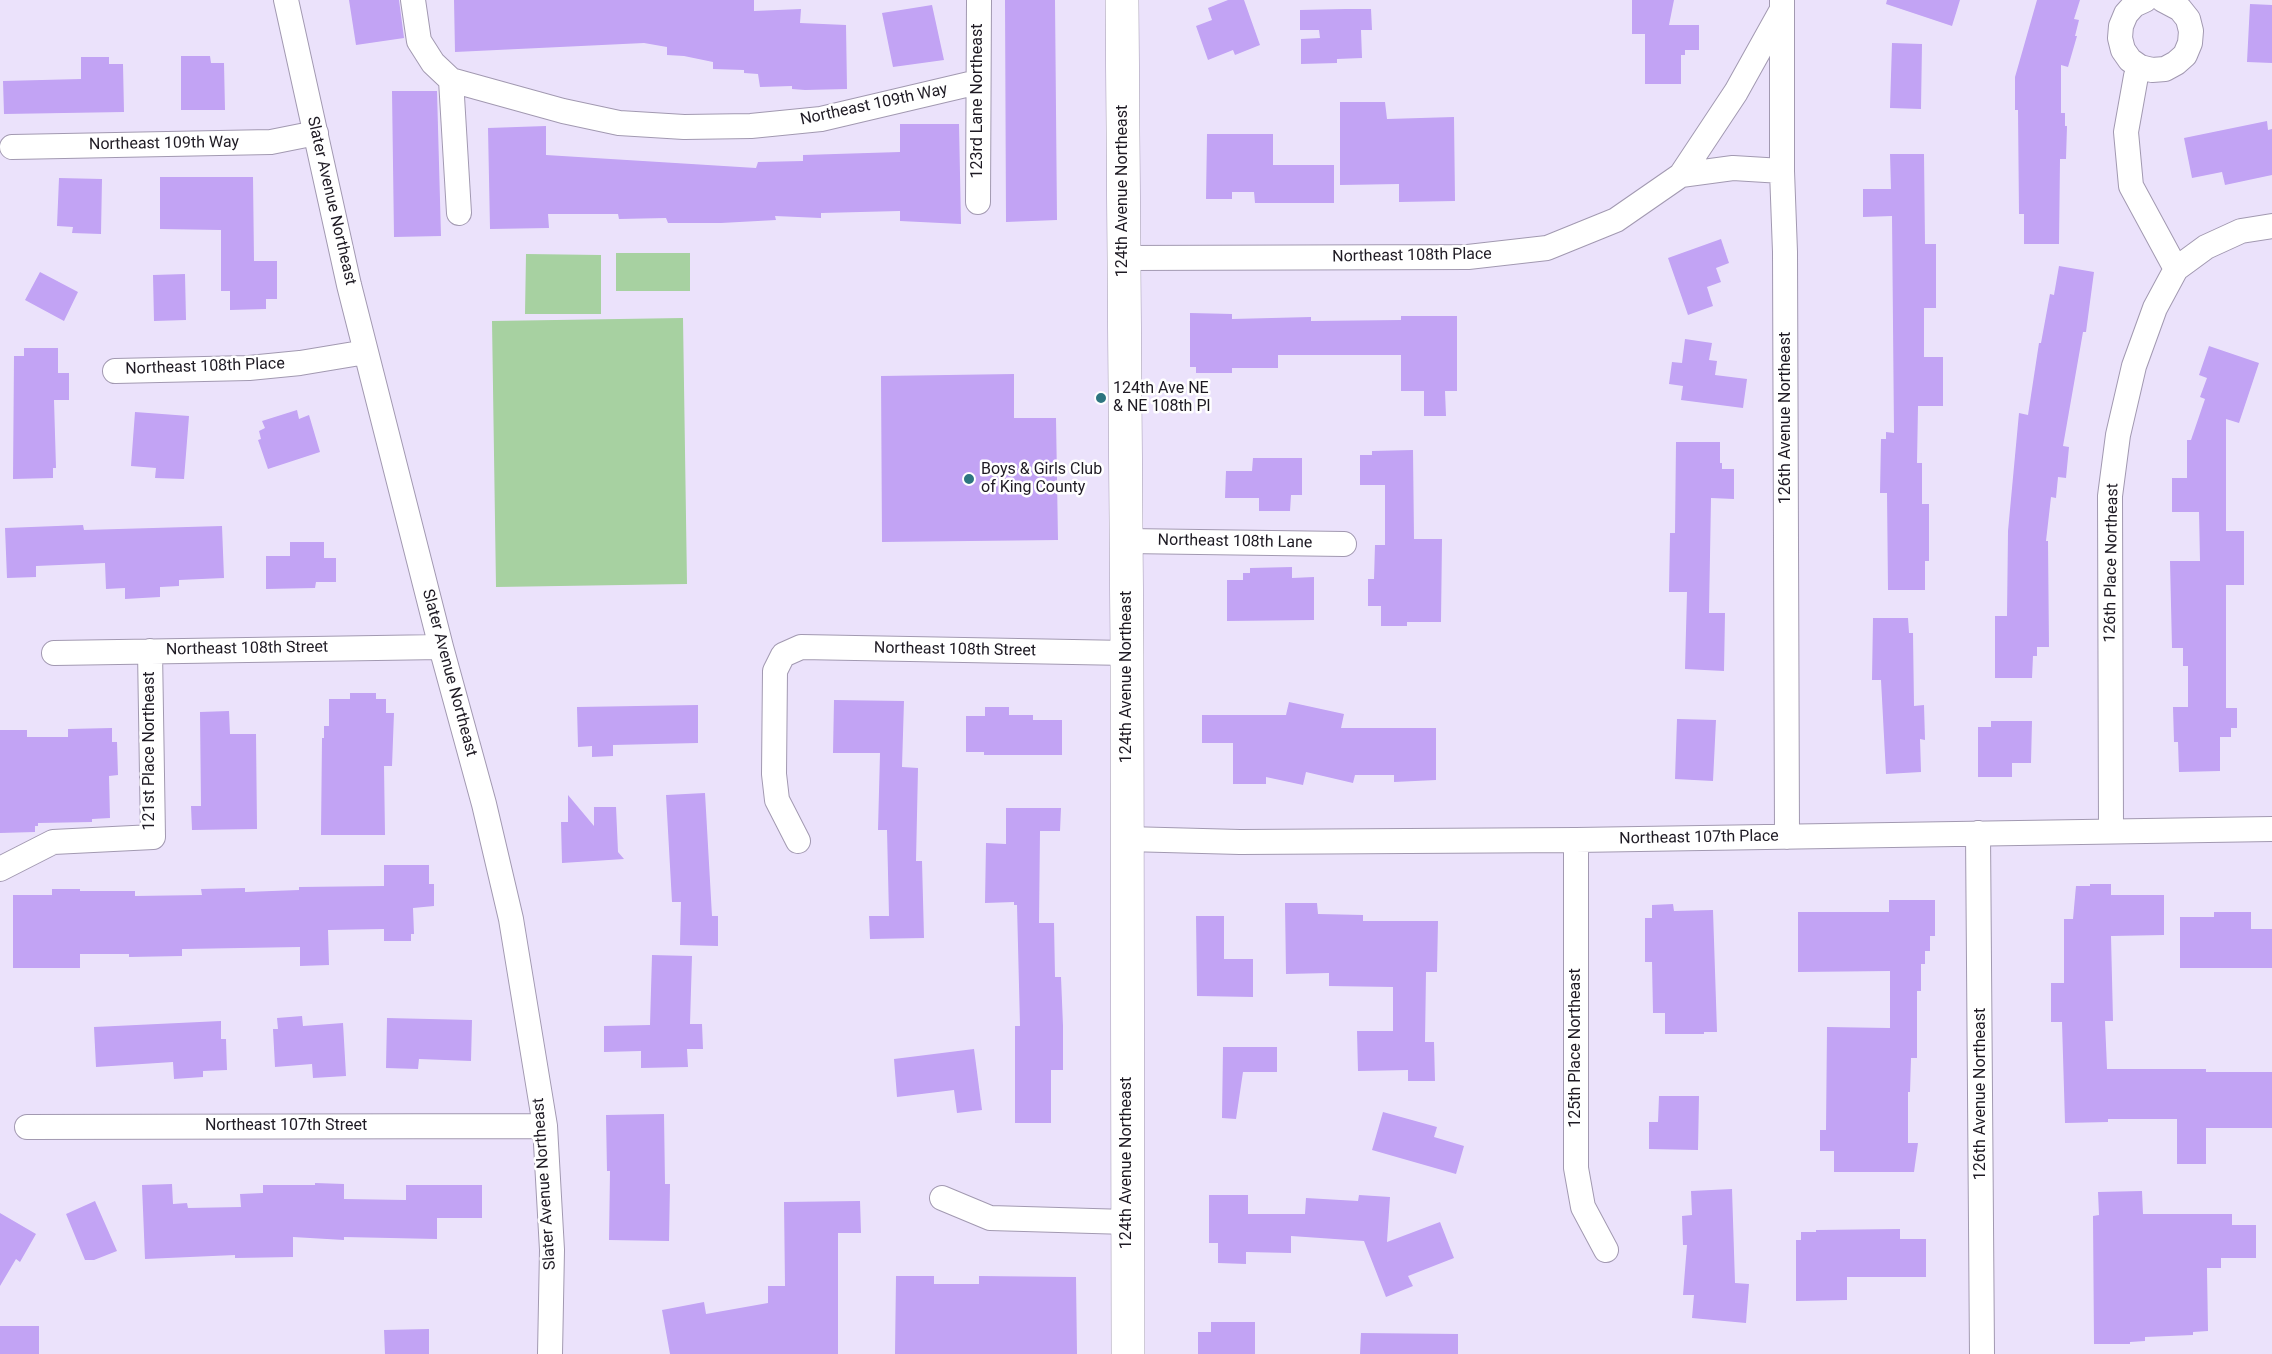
<!DOCTYPE html>
<html>
<head>
<meta charset="utf-8">
<style>
	body { margin:0 }
	canvas { display:block; background:#ebe2fb }
</style>
</head>
<body>
<canvas width="2272" height="1354"></canvas>
<script>
const ctx = document.querySelector('canvas').getContext('2d');
ctx.lineJoin = 'round';
function paint(path, color) { ctx.fillStyle = color; ctx.fill(path, 'evenodd'); }
const toPath = rows => new Path2D(rows.map(r => 'M' + r).join(''));
function trace(path, color, width, dash) { ctx.strokeStyle = color; ctx.lineWidth = width; ctx.lineCap = dash ? 'butt' : 'round'; ctx.setLineDash(dash || []); ctx.stroke(path); }
function label(font, color, halo, rows, align = 'center') {
  ctx.font = font + ' Roboto,sans-serif'; ctx.lineWidth = 5; ctx.setLineDash([]); ctx.textBaseline = 'middle'; ctx.strokeStyle = halo; ctx.fillStyle = color; for (const [text, x, y, turn = 0] of rows) {
    ctx.save(); ctx.translate(x, y); ctx.rotate((+turn || 0) * Math.PI / 180); ctx.textAlign = isNaN(turn) ? turn : align; if (halo) ctx.strokeText(text, 0, 0); ctx.fillText(text, 0, 0); ctx.restore();
  }
}
paint(toPath([
	[616,253,690,253,690,291,616,291],
	[526,254,601,255,601,314,525,314],
	[683,318,687,584,496,587,492,321]
]), '#a7d1a1');
paint(toPath([
	[349,0,399,0,404,38,356,45],
	[454,0,754,0,754,11,801,9,800,23,846,25,847,89,805,90,792,89,792,86,760,87,758,74,744,73,744,70,713,69,713,62,684,56,667,55,667,47,644,43,455,52],
	[1005,0,1055,0,1057,220,1006,222],
	[1228,0,1244,0,1260,45,1235,55,1233,50,1208,60,1196,26,1212,20,1208,8],
	[1632,0,1674,0,1669,25,1699,25,1699,50,1685,50,1685,55,1681,55,1681,84,1645,84,1645,34,1632,34],
	[1887,0,1960,0,1952,26,1886,4],
	[2037,0,2080,0,2074,19,2079,20,2075,36,2077,36,2068,67,2061,65,2061,113,2065,113,2065,126,2067,126,2066,159,2060,159,2059,244,2024,244,2024,214,2019,214,2018,110,2015,110,2015,77],
	[2250,4,2272,5,2272,63,2247,62],
	[932,5,944,60,893,67,882,13],
	[1346,9,1371,9,1372,30,1361,30,1362,58,1337,59,1337,63,1301,64,1301,39,1320,38,1319,30,1300,30,1300,10],
	[1892,43,1922,44,1921,109,1890,108],
	[181,56,210,56,211,63,224,63,225,110,181,110],
	[81,57,109,57,109,64,123,64,124,112,4,114,3,81,81,79],
	[392,91,437,91,441,236,394,237],
	[1340,102,1385,102,1387,119,1454,117,1455,201,1399,202,1399,184,1340,185],
	[2267,121,2268,130,2272,129,2272,175,2225,185,2222,172,2192,178,2184,138],
	[900,124,959,124,961,224,900,221,900,211,821,213,821,218,775,216,776,220,721,223,668,223,666,218,619,219,618,214,548,214,549,228,490,229,488,128,546,126,546,155,756,168,758,162,803,161,803,155,900,152],
	[1207,134,1273,134,1273,165,1334,165,1334,203,1255,203,1254,192,1232,192,1232,199,1206,199],
	[1890,154,1924,154,1925,244,1936,244,1936,308,1924,308,1924,357,1943,357,1943,406,1918,406,1917,463,1922,463,1922,504,1929,504,1929,561,1925,561,1925,590,1888,590,1887,493,1880,493,1881,439,1886,439,1886,432,1894,433,1892,216,1863,217,1863,189,1891,189],
	[160,177,253,177,254,261,277,261,277,299,266,299,266,309,230,310,230,291,221,291,221,230,160,229],
	[59,178,102,179,101,234,72,233,73,227,57,226],
	[1721,239,1729,263,1716,268,1721,282,1707,287,1713,306,1688,315,1668,258],
	[2059,266,2094,272,2086,332,2083,332,2063,446,2069,447,2066,478,2058,477,2056,498,2051,497,2046,541,2048,541,2049,647,2037,647,2037,656,2033,656,2032,678,1995,678,1995,616,2007,616,2008,531,2019,413,2028,415,2039,343,2041,343,2050,294,2054,295],
	[40,272,78,292,64,321,25,300],
	[185,274,186,320,154,321,153,275],
	[1190,313,1232,314,1232,319,1311,317,1311,321,1401,320,1401,316,1457,316,1457,391,1445,391,1446,416,1424,416,1424,391,1401,391,1401,355,1278,355,1278,368,1232,368,1232,373,1196,373,1196,367,1190,367],
	[1685,339,1712,343,1709,360,1717,361,1715,375,1747,379,1743,408,1681,400,1683,386,1669,384,1672,362,1682,363],
	[2209,346,2259,363,2239,423,2226,419,2226,531,2244,531,2244,585,2226,585,2226,708,2237,708,2237,728,2231,728,2231,737,2220,737,2220,771,2179,772,2178,742,2174,742,2173,707,2188,707,2188,666,2183,666,2183,648,2172,648,2170,561,2200,561,2199,512,2172,512,2172,478,2187,478,2187,440,2191,440,2205,399,2200,397,2207,378,2199,375],
	[24,348,58,348,58,373,69,373,69,400,54,400,56,468,53,468,53,478,13,479,14,356,24,356],
	[1014,374,1014,418,1056,418,1058,540,882,542,881,376],
	[297,410,299,419,309,415,320,452,268,469,258,440,261,439,259,431,265,428,262,421],
	[135,412,189,416,184,479,155,478,156,468,131,466],
	[1676,442,1720,442,1720,463,1722,463,1722,469,1734,469,1734,499,1711,498,1709,613,1725,613,1724,671,1685,669,1687,592,1669,592,1670,533,1675,533],
	[1413,450,1414,539,1442,539,1441,622,1407,622,1407,626,1381,626,1381,606,1368,606,1368,579,1374,579,1375,545,1385,545,1385,485,1360,485,1360,455,1372,455,1372,451],
	[1253,458,1302,458,1302,495,1291,495,1290,511,1259,511,1259,498,1225,498,1226,471,1252,471],
	[83,525,84,530,222,526,224,578,179,580,179,586,160,587,160,597,125,599,125,588,106,589,105,563,36,566,36,577,7,578,5,528],
	[290,542,324,542,324,558,336,558,336,582,316,582,315,588,266,589,266,556,290,556],
	[1292,567,1292,578,1314,577,1314,620,1227,621,1227,580,1243,580,1243,573,1250,573,1250,568],
	[1873,618,1908,618,1909,633,1913,633,1914,706,1924,705,1925,740,1920,739,1921,772,1886,774,1881,680,1872,680],
	[350,693,376,693,376,699,386,699,386,713,394,713,392,766,384,766,385,835,321,835,322,738,324,738,324,726,329,726,329,699,350,699],
	[834,700,904,701,902,767,918,768,916,861,922,861,924,938,870,939,869,916,889,916,887,830,878,830,880,753,833,753],
	[1289,702,1344,714,1341,728,1436,728,1436,780,1394,782,1394,775,1355,775,1353,783,1306,772,1303,785,1266,777,1266,784,1233,784,1233,743,1202,743,1202,715,1286,715],
	[698,705,698,743,613,745,613,756,592,757,592,746,578,747,577,707],
	[985,707,1009,707,1009,715,1033,715,1033,720,1062,720,1062,755,984,755,984,752,966,752,966,716,985,716],
	[229,711,230,734,256,734,257,829,192,830,191,806,201,806,200,712],
	[1677,719,1716,720,1713,781,1675,779],
	[1991,721,2032,721,2031,763,2012,763,2012,777,1978,777,1978,727,1991,727],
	[112,728,112,742,117,742,118,775,109,776,110,818,92,819,92,822,38,823,38,826,35,826,35,832,0,833,0,730,27,730,27,737,68,737,68,729],
	[705,793,712,916,718,916,718,946,680,945,681,902,672,902,666,795],
	[568,795,594,826,594,807,616,807,618,852,624,859,562,863,561,822,568,822],
	[1006,808,1061,808,1060,831,1040,831,1039,923,1054,923,1055,977,1061,977,1063,1026,1063,1070,1051,1070,1051,1123,1015,1123,1015,1026,1020,1026,1017,905,1014,905,1014,902,985,903,986,843,1006,844],
	[384,865,429,865,429,884,434,884,434,906,413,908,414,934,411,934,411,941,384,941,384,929,328,930,329,965,300,966,300,947,182,949,182,956,129,957,129,954,80,954,80,968,13,968,13,895,52,895,52,889,80,889,80,891,135,891,135,896,202,895,201,889,245,888,245,892,299,890,299,887,384,886],
	[2090,884,2111,884,2111,895,2164,895,2164,935,2111,936,2113,1021,2105,1021,2107,1069,2206,1069,2206,1072,2272,1072,2272,1128,2206,1128,2206,1164,2177,1164,2177,1119,2108,1119,2108,1122,2065,1123,2062,1022,2051,1022,2051,983,2064,983,2064,919,2073,919,2076,886,2090,886],
	[1889,900,1935,900,1935,936,1930,936,1930,951,1925,951,1925,964,1921,964,1921,991,1917,991,1917,1058,1911,1058,1910,1092,1908,1092,1908,1143,1918,1143,1914,1172,1834,1172,1834,1151,1820,1151,1820,1130,1826,1130,1827,1027,1890,1028,1890,971,1798,972,1798,912,1889,912],
	[1285,903,1317,903,1318,914,1363,915,1363,921,1438,921,1437,972,1426,972,1425,1042,1434,1042,1435,1081,1408,1081,1408,1070,1358,1071,1357,1031,1393,1031,1393,987,1329,986,1329,973,1286,974],
	[1673,904,1674,911,1713,910,1717,1032,1704,1032,1704,1034,1665,1034,1665,1013,1653,1013,1652,962,1645,962,1645,918,1652,918,1652,905],
	[2214,912,2251,912,2251,929,2272,929,2272,968,2180,968,2180,917,2214,917],
	[1196,916,1224,916,1224,959,1253,959,1253,997,1197,996],
	[652,955,692,956,690,1024,702,1024,703,1049,687,1049,688,1067,641,1068,641,1051,604,1052,604,1026,650,1025],
	[302,1016,303,1026,343,1023,346,1076,313,1078,312,1064,275,1067,273,1029,278,1029,277,1018],
	[387,1018,472,1020,471,1061,419,1059,418,1069,386,1068],
	[221,1021,221,1039,226,1039,227,1070,203,1071,203,1077,174,1079,173,1062,96,1067,94,1027],
	[1223,1047,1277,1047,1277,1072,1243,1072,1236,1119,1222,1118],
	[974,1049,982,1110,957,1113,954,1090,897,1097,894,1059],
	[1659,1096,1699,1096,1698,1150,1649,1149,1649,1122,1658,1122],
	[1383,1112,1437,1127,1434,1137,1464,1146,1456,1174,1372,1150],
	[664,1114,665,1184,670,1184,669,1241,609,1240,610,1171,607,1171,606,1115],
	[315,1183,344,1184,344,1199,406,1200,406,1185,482,1185,482,1218,437,1218,437,1239,344,1237,344,1240,293,1237,293,1257,235,1258,235,1255,145,1259,142,1185,172,1184,173,1204,187,1203,188,1208,241,1207,240,1194,263,1193,263,1185,315,1185],
	[1732,1189,1735,1283,1749,1284,1746,1323,1692,1318,1694,1295,1683,1295,1687,1245,1683,1245,1682,1216,1692,1215,1691,1191],
	[2142,1191,2143,1214,2232,1214,2232,1225,2256,1225,2256,1258,2221,1258,2221,1268,2207,1268,2208,1331,2193,1332,2193,1335,2145,1337,2145,1341,2130,1342,2130,1344,2094,1344,2093,1216,2099,1215,2098,1192],
	[1209,1195,1248,1195,1248,1214,1305,1214,1306,1198,1358,1201,1359,1195,1390,1197,1387,1242,1440,1222,1454,1258,1408,1276,1413,1286,1386,1297,1364,1241,1291,1236,1291,1253,1246,1252,1246,1264,1218,1263,1218,1243,1209,1243],
	[95,1201,117,1251,94,1260,85,1260,66,1214],
	[860,1201,861,1233,838,1233,838,1354,670,1354,662,1310,704,1302,706,1314,768,1303,768,1286,785,1286,784,1202],
	[0,1213,36,1234,20,1262,16,1259,0,1286],
	[1900,1229,1900,1239,1926,1239,1926,1277,1847,1277,1847,1300,1796,1301,1796,1240,1801,1240,1801,1232,1816,1232,1816,1230],
	[896,1276,934,1276,934,1284,979,1284,979,1276,1076,1277,1077,1354,895,1354],
	[1211,1322,1255,1322,1255,1354,1198,1354,1198,1332,1211,1332],
	[0,1326,39,1326,39,1354,0,1354],
	[429,1329,429,1354,385,1354,384,1330],
	[1361,1333,1458,1334,1458,1354,1360,1354]
]), '#c2a3f4');
const street = toPath([
	[286,0,349,285,441,647,484,804,511,919,545,1126,552,1250,550,1354],
	[413,0,419,41,433,63,451,80,459,213],
	[1782,0,1782,171,1785,252,1787,837],
	[2145,0,2134,5,2126,14,2121,26,2120,38,2123,50,2130,60,2140,67,2152,70,2165,69,2176,63,2185,55,2190,43,2191,31,2188,19,2180,9,2163,0],
	[2140,67,2136,76,2126,132,2131,186,2176,269],
	[451,80,563,111,619,123,684,127,751,126,821,119,978,82],
	[12,147,271,142,316,133],
	[1681,175,1733,168,1782,171],
	[978,202,979,0],
	[1123,258,1468,257,1547,248,1616,220,1681,175,1736,92,1780,13],
	[115,371,249,368,300,363,366,352],
	[1127,541,1344,544],
	[54,653,441,647],
	[2111,831,2110,496,2118,435,2134,366,2155,308,2176,269,2206,247,2241,231,2272,226],
	[1978,833,1982,1354],
	[1127,839,1240,842,1576,840,2272,829],
	[1576,840,1576,1168,1583,1207,1606,1250],
	[798,841,777,800,774,774,775,671,783,655,801,647,1127,653],
	[0,869,53,842,153,837,150,651],
	[27,1127,545,1126],
	[942,1198,990,1218,1127,1222]
]);
const secondary = toPath([
	[1122,0,1127,653,1128,1354]
]);
trace(street, '#a299b1', 26);
trace(secondary, '#a299b1', 34);
trace(street, '#fff', 24);
trace(secondary, '#fff', 33);
for (const [x, y, r, color] of [
	[1101,398,6,"#2d7580"],
	[969,479,6,"#2d7580"]
]) { const dot = new Path2D(); dot.arc(x, y, r, 0, 2 * Math.PI); ctx.fillStyle = color; ctx.fill(dot); trace(dot, '#fff', 2); }
label('16px', '#1e1a23', '#fff', [
	["123rd Lane Northeast",978,101,-90],
	["Northeast 109th Way",874,105,-12],
	["Northeast 109th Way",164,144,-1],
	["124th Avenue Northeast",1123,191,-90],
	["Slater Avenue Northeast",331,201,77],
	["Northeast 108th Place",1412,256,-1],
	["Northeast 108th Place",205,367,-2],
	["126th Avenue Northeast",1786,418,-90],
	["Northeast 108th Lane",1235,542,1],
	["126th Place Northeast",2112,563,-89],
	["Northeast 108th Street",247,649,-1],
	["Northeast 108th Street",955,650,1],
	["Slater Avenue Northeast",449,673,75],
	["124th Avenue Northeast",1127,677,-90],
	["121st Place Northeast",150,751,-90],
	["Northeast 107th Place",1699,838,-1],
	["125th Place Northeast",1576,1048,-90],
	["126th Avenue Northeast",1981,1094,-90],
	["Northeast 107th Street",286,1126],
	["124th Avenue Northeast",1127,1163,-90],
	["Slater Avenue Northeast",545,1184,-94]
]);
label('16px', '#1e1a23', '#fff', [
	["124th Ave NE",1113,389],
	["& NE 108th Pl",1113,407],
	["Boys & Girls Club",981,470],
	["of King County",981,488]
], 'left');
</script>
</body>
</html>
